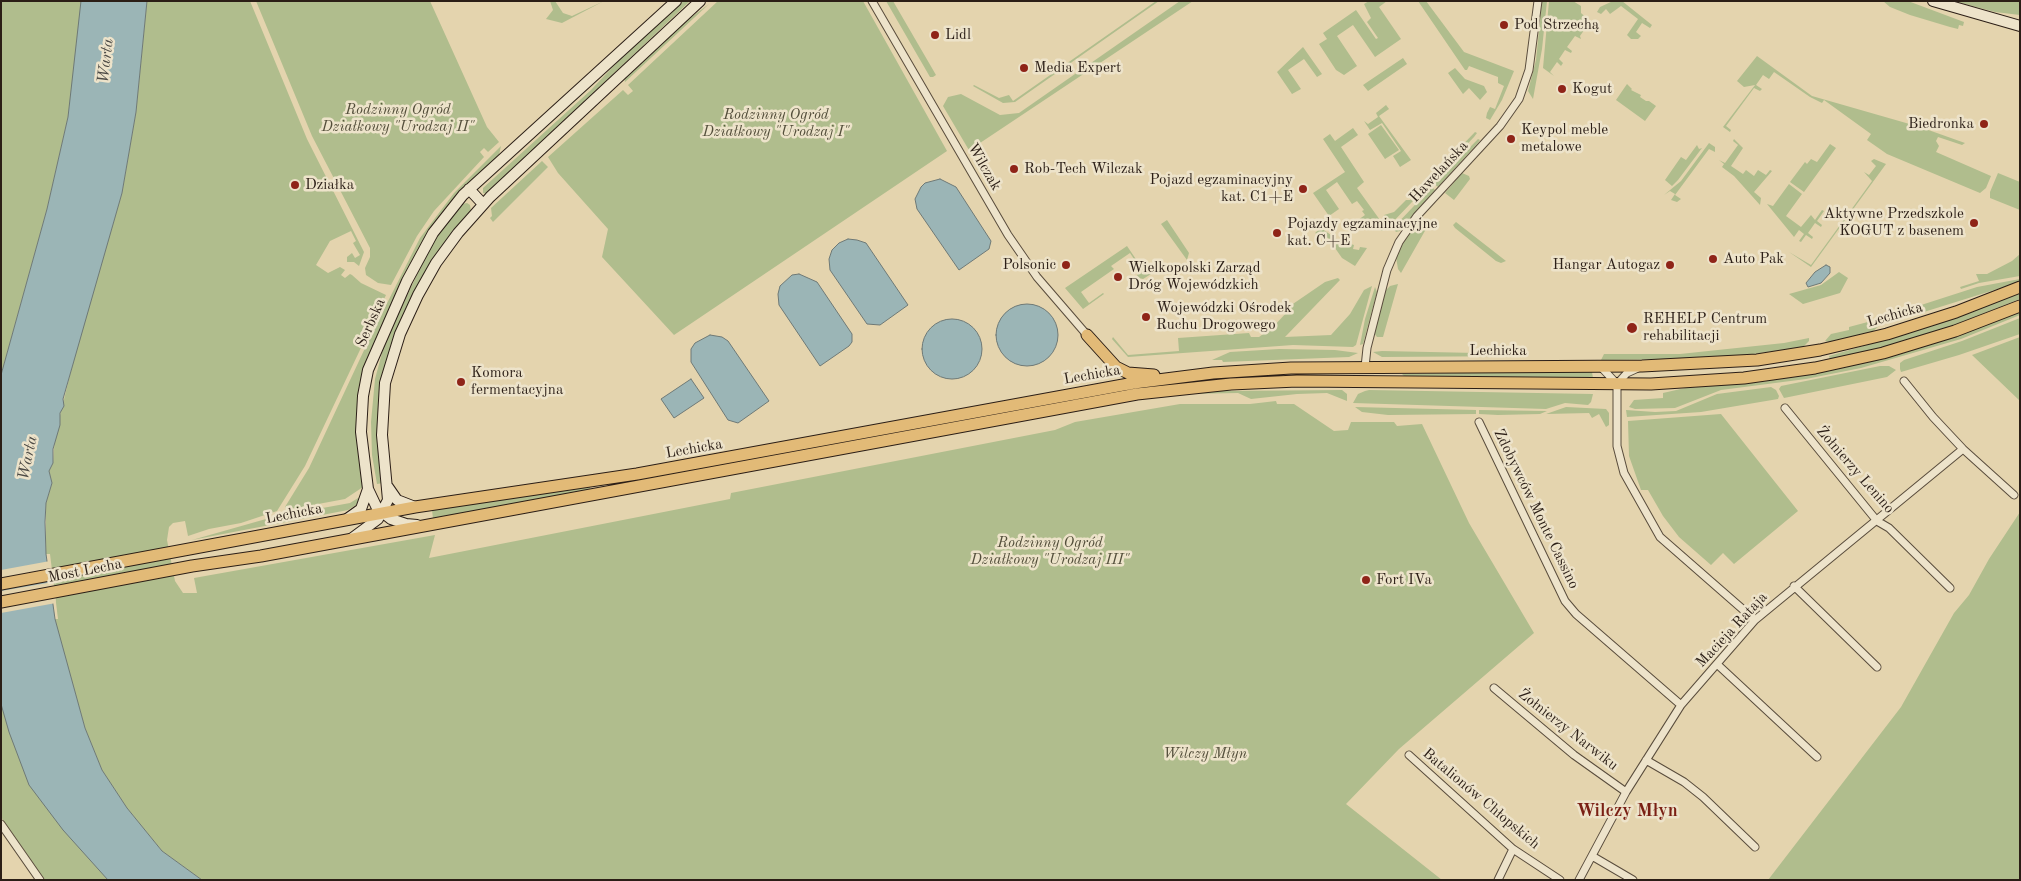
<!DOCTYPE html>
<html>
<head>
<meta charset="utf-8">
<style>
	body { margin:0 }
	#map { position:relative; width:2021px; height:881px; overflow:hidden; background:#e4d4ae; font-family:"Old Standard TT",serif }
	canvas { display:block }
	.frame { position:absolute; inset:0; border:2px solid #2b1e16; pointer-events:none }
</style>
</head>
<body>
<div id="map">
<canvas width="2021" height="881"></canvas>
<div class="frame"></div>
</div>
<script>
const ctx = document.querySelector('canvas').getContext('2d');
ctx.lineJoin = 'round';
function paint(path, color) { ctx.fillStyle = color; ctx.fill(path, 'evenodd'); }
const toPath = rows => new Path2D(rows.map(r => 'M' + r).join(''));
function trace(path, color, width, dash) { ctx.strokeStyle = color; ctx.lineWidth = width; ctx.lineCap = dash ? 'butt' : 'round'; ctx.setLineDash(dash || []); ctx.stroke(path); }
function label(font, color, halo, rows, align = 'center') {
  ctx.font = font + ' "Old Standard TT",serif'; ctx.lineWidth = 5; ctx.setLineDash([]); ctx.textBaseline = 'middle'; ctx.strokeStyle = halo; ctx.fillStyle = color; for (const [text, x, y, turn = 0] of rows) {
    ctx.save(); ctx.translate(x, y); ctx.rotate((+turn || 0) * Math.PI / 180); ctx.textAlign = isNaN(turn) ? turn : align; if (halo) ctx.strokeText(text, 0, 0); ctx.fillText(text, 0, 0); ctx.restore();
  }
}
paint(toPath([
	[1,1,84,1,68,117,47,209,1,375],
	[147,1,250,1,307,139,364,252,359,266,354,262,347,262,347,257,352,253,355,258,360,255,353,243,356,241,351,231,330,241,316,265,328,273,340,267,345,270,341,275,345,278,350,274,352,275,361,283,386,295,305,466,277,511,241,523,209,529,188,536,185,521,173,523,169,527,167,540,175,581,183,593,197,593,194,578,435,535,429,558,730,499,731,493,1055,430,1075,422,1180,404,1250,404,1276,401,1277,404,1294,404,1334,431,1348,430,1351,422,1394,422,1397,426,1422,424,1469,523,1534,633,1399,749,1346,804,1442,880,202,880,162,851,127,808,102,770,85,728,57,629,55,619,58,619,50,554,46,554,46,503,52,483,49,471,53,463,55,436,78,342,122,193,136,112],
	[256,1,430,1,487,127,499,142,488,152,484,148,480,152,484,157,434,211,417,236,391,285,378,283,366,275,365,268,370,257,370,248,312,136],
	[550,1,555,1,563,13,572,16,604,1,562,23,546,19,553,10],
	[683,1,690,1,487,194,483,193,483,188,591,90,621,58],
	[718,1,863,1,947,151,674,335,602,257,608,229,558,173,548,157,623,90,628,95,633,91,628,85],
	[886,1,893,1,936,75,933,77,930,77],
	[1156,1,1159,1,1015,102,1003,103,973,86,974,85,999,98,1009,95,1013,101],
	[1180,1,1193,1,971,149,978,157,973,157,943,106,948,97,961,94,1000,115,1019,113],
	[1369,1,1387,1,1379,7,1401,39,1375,57,1353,25,1337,36,1357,66,1344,75,1336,70,1319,44,1327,39,1323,33,1356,10,1376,39,1378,38,1367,22,1371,18,1364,4],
	[1418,1,1426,1,1464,52,1514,71,1502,100,1490,120,1486,118,1487,113,1490,107,1495,109,1504,86,1498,83,1498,77,1469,66,1467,70,1465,70],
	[1542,1,1547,1,1542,49,1533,99,1528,91,1536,60],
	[1549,1,1573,1,1581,6,1581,13,1592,23,1592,25,1589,23,1580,36,1581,39,1575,36,1567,47,1572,51,1571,53,1565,50,1559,59,1563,63,1561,66,1557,62,1550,72,1554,76,1543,68],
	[1613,1,1622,1,1652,25,1650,28,1642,23,1636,32,1641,36,1638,39,1631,39,1627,35,1638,19,1621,6,1610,14,1606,9,1601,14,1597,12,1600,7],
	[1883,1,1908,1,1964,22,1963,26,1959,25,1958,29,1950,27,1910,15,1890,7],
	[1953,1,2020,1,2020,15,1995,12],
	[709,4,625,82,624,78,679,26],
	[1303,47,1322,74,1317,77,1304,59,1288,70,1301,89,1292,94,1277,72],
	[1757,56,1812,96,1920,127,1965,143,1962,145,1938,137,1936,141,1939,146,1936,152,1991,176,1986,188,1980,193,1887,154,1867,140,1871,134,1824,100,1822,103,1810,97,1774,72,1769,79,1763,75,1756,85,1762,89,1760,91,1754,88,1726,126,1731,130,1730,132,1723,127,1755,85,1744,87,1737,81],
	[1403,58,1407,64,1368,91,1363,85],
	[1455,68,1465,79,1484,86,1487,92,1480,100,1469,88,1463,94,1448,73],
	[1627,84,1632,89,1631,90,1641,95,1640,97,1646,101,1649,101,1656,106,1645,121,1616,100],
	[1386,105,1389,109,1379,116,1411,160,1400,167,1393,156,1401,151,1382,123,1370,130,1364,121,1368,124,1378,117,1376,113],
	[1381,125,1399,150,1385,159,1368,134],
	[1353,128,1358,135,1341,147,1364,182,1357,188,1385,227,1382,231,1377,228,1351,225,1365,215,1362,211,1364,210,1357,201,1352,204,1337,182,1326,190,1339,209,1329,216,1313,193,1345,172,1323,139,1330,134,1335,141],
	[1475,132,1477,133,1474,137,1391,224,1384,215,1394,212,1406,200,1410,200,1421,189,1421,184,1443,161,1447,161],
	[1478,139,1480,140,1477,144,1438,187,1434,184],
	[1734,139,1743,148,1731,166,1743,174,1746,170,1754,176,1758,170,1766,175,1770,170,1772,171,1754,192,1761,198,1760,205,1734,176,1722,167,1724,164,1719,160,1725,163,1738,145,1733,141],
	[1709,143,1715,147,1715,152,1709,149,1675,195,1681,199,1677,202,1671,200,1675,194,1670,191,1664,195,1681,181],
	[1830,144,1836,148,1804,192,1790,182,1805,162,1807,164,1811,159,1817,162],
	[1697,145,1699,149,1702,148,1678,180,1672,186,1665,180,1681,157,1686,160],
	[501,146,499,155,457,196,430,228,410,265,369,354,362,374,357,436,363,487,345,499,286,510,285,507,309,468,373,331,420,238,454,193],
	[1874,159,1886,164,1811,267,1789,252,1811,265,1872,181,1864,172,1869,175,1876,166,1871,161],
	[542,161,548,167,493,222,490,218,492,216,491,208],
	[1462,173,1469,176,1470,179,1454,200,1445,193],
	[1998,173,2020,182,2020,210,1990,198,1990,192],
	[1789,184,1802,194,1786,216,1801,227,1811,215,1815,220,1822,210,1824,211,1817,221,1822,225,1821,227,1815,223,1808,233,1813,237,1812,239,1806,235,1801,242,1799,241,1804,234,1799,230,1794,237,1767,204,1773,206],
	[1432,187,1435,190,1400,231,1396,232,1393,228],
	[467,203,470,205,471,211,446,241,421,280,391,344,380,392,377,434,383,483,377,484,372,455,371,422,375,379,385,342,433,241,462,204],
	[1167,220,1189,253,1187,260,1161,224],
	[1423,220,1430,222,1401,273,1398,269,1396,257,1408,233,1417,223],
	[1456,222,1506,261,1501,263,1496,261,1455,228,1453,225],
	[1321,228,1338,240,1354,245,1353,249,1359,250,1360,247,1367,248,1355,266,1342,258,1328,238,1315,233],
	[1127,246,1146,274,1151,271,1151,274,1143,279,1139,278,1137,275,1142,271,1130,253,1111,266,1114,269,1081,292,1089,303,1103,293,1104,294,1083,309,1065,288],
	[2020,254,2020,276,1979,283,1961,289,1960,287,1979,281,1976,274,1987,274,2012,261],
	[1839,272,1848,278,1840,293,1803,304,1789,294,1821,285],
	[1338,278,1340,280,1285,337,1331,335,1350,314,1364,290,1372,286,1356,345,1353,347,1293,345,1128,357,1112,339,1113,337,1128,355,1179,351,1178,338,1249,333,1251,337,1259,337,1273,327,1288,311,1287,308,1325,282],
	[2020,279,2020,282,1895,321,1887,316,1977,287],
	[1398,284,1383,337,1377,337,1374,333,1386,290,1390,286],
	[1375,287,1377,292,1363,344,1360,345,1365,319],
	[2020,293,2020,299,1944,329,1906,341,1830,360,1829,356,1905,334],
	[2020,311,2020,315,1961,339,1861,368,1806,379,1721,390,1675,408,1635,409,1629,407,1634,400,1663,398,1663,393,1685,388,1762,382,1868,362,1948,339],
	[2020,318,2020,334,1959,355,1901,372,1900,369,1900,363,1904,360,1962,341],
	[1879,319,1879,326,1871,333,1829,342,1825,341,1831,334,1849,330,1849,327],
	[2020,337,2020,401,1972,355],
	[1809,338,1809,341,1803,347,1746,355,1688,359,1601,360,1604,354,1680,354,1784,343],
	[1279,349,1335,350,1358,353,1349,357,1223,362,1222,360,1212,360,1230,352],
	[1382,351,1525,354,1525,356,1382,357,1373,352],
	[1880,366,1889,366,1896,370,1887,377,1784,398,1779,389,1781,386],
	[1583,371,1592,372,1593,378,1404,376,1402,374],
	[1771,387,1776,390,1779,396,1778,399,1701,412,1627,417,1626,410,1655,412,1676,411,1717,394],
	[1342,390,1347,394,1347,401,1327,393,1297,394,1251,399,1238,393,1185,394,1222,391],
	[1365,391,1369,390,1593,394,1591,402,1588,405,1565,403,1546,409,1353,403,1358,394],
	[1355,407,1476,410,1476,414,1388,415,1362,412],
	[1566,407,1606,409,1609,413,1609,425,1606,427,1599,414,1592,418,1589,413,1546,414],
	[1479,410,1547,411,1540,414,1498,415,1479,414],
	[1721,414,1798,511,1734,564,1723,553,1711,565,1679,537,1663,516,1648,490,1641,490,1629,456,1628,421],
	[590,487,590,490,433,519,432,510],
	[363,495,359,503,348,510,192,540,273,517,350,503],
	[2020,512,2020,880,1768,880,1901,707,1954,613,1969,595,1989,559],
	[1,702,97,866,108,880,45,880,1,817]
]), '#b0bd8d');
const water = toPath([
	[81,1,147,1,136,112,122,193,63,399,64,406,60,413,60,425,53,449,53,463,49,471,52,483,46,503,45,522,46,554,55,619,85,728,102,770,127,808,162,851,202,880,108,880,63,830,29,785,9,732,1,704,1,375,47,209,68,117,81,1],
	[940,179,956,187,991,241,989,249,959,270,917,209,915,199,921,187,925,183,940,179],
	[848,239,857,240,866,243,908,305,880,325,867,324,830,270,829,259,832,250,839,243,848,239],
	[1826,265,1830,267,1830,273,1821,283,1808,287,1806,283,1815,272,1826,265],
	[799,274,817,282,852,334,852,342,849,346,820,366,779,305,778,294,780,286,792,275,799,274],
	'996 335a31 31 0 1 1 62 0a31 31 0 1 1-62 0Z',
	'922 349a30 30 0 1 1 60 0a30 30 0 1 1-60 0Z',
	[710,335,722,337,728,341,769,401,738,423,728,420,691,362,691,349,695,343,710,335],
	[691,379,704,398,674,418,661,399,691,379]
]);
paint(water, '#9bb5b6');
trace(water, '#6e7976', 1);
paint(toPath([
	[50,561,52,580,1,590,1,570],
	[53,582,56,603,1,613,1,591]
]), '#e4d4ae');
const street = toPath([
	[872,1,1008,235,1037,277,1087,335],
	[1600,366,1617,384],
	[1365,367,1367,348,1387,270,1399,242,1417,216,1500,126,1519,99,1529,70,1538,1],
	[1638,368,1627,373,1617,384,1617,446,1624,473,1660,537,1755,620],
	[1904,381,1933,417,1963,449,2014,495],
	[1785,408,1877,521,1889,528,1950,588],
	[1479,422,1565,601,1576,614,1681,705],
	[1794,586,1877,667],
	[1718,665,1817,757],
	[1494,688,1574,755,1626,792],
	[1409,755,1513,849,1560,880],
	[1646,760,1684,782,1703,797,1755,847],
	[1,824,40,880],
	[1592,856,1633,880],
	[1498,880,1513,849],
	[1579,880,1626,792,1681,705,1755,620,1963,449]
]);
const secondary = toPath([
	[1933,1,2020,26],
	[469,189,483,204],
	[388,487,397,500,415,507],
	[347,519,361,509,368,489],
	[417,525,406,524,391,519,377,508,368,489,361,432,363,396,368,370,407,281,433,233,463,195,676,1],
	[351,539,378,519,388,500,382,435,385,383,400,334,418,295,436,263,458,233,490,197,700,1]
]);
const primary = toPath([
	[1087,335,1116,367,1128,373,1154,375],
	[1,584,415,507,637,474,1134,383,1213,373,1291,368,1642,366,1757,360,1820,350,1887,334,1956,312,2020,287],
	[1,602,192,566,261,556,1137,394,1231,384,1297,381,1651,384,1744,378,1815,368,1883,353,1955,331,2020,306]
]);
trace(street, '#594c3c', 9);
trace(secondary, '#2b1e16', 12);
trace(primary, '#2b1e16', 13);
trace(street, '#ede3ca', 7);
trace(secondary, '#ede3ca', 10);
trace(primary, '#e2ba77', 11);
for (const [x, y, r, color] of [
	[1504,25,5,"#8f2418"],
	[935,35,5,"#8f2418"],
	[1024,68,5,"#8f2418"],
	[1562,89,5,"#8f2418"],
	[1984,124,5,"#8f2418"],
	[1511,139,5,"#8f2418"],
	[1014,169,5,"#8f2418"],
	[295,185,5,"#8f2418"],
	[1303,189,5,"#8f2418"],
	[1974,223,5,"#8f2418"],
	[1277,233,5,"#8f2418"],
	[1713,259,5,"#8f2418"],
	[1066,265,5,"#8f2418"],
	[1670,265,5,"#8f2418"],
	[1118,277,5,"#8f2418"],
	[1146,317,5,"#8f2418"],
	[1632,328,6,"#8f2418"],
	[461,382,5,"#8f2418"],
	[1366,580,5,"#8f2418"]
]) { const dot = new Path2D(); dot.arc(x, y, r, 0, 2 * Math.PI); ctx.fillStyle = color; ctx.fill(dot); trace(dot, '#ede3ca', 2); }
label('15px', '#2b1e16', '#ede3ca', [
	["Pod Strzechą",1514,25],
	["Lidl",945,35],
	["Media Expert",1034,68],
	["Kogut",1572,89],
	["Biedronka",1974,124,"right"],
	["Keypol meble",1521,130],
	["metalowe",1521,147],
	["Rob-Tech Wilczak",1024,169],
	["Pojazd egzaminacyjny",1293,180,"right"],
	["kat. C1+E",1293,197,"right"],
	["Działka",305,185],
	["Aktywne Przedszkole",1964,214,"right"],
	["KOGUT z basenem",1964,231,"right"],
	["Pojazdy egzaminacyjne",1287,224],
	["kat. C+E",1287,241],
	["Auto Pak",1723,259],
	["Polsonic",1056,265,"right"],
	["Hangar Autogaz",1660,265,"right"],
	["Wielkopolski Zarząd",1128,268],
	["Dróg Wojewódzkich",1128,285],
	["Wojewódzki Ośrodek",1156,308],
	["Ruchu Drogowego",1156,325],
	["REHELP Centrum",1643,319],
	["rehabilitacji",1643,336],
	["Komora",471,373],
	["fermentacyjna",471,390],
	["Fort IVa",1376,580]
], 'left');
label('italic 15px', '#534e3a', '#ede3ca', [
	["Rodzinny Ogród",398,110],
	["Działkowy \"Urodzaj II\"",398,127],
	["Rodzinny Ogród",776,115],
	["Działkowy \"Urodzaj I\"",776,132],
	["Rodzinny Ogród",1050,543],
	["Działkowy \"Urodzaj III\"",1050,560],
	["Wilczy Młyn",1205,754]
]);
label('15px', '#2b1e16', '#ede3ca', [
	["Wilczak",984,167,60],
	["Hawelańska",1439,172,-47],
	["Lechicka",1895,315,-16],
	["Serbska",371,323,-66],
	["Lechicka",1498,351],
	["Lechicka",1092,375,-10],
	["Lechicka",694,449,-10],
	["Żołnierzy Lenino",1855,470,49],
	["Zdobywców Monte Cassino",1536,509,64],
	["Lechicka",294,514,-11],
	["Most Lecha",85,571,-11],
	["Macieja Rataja",1732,630,-47],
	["Żołnierzy Narwiku",1568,730,38],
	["Batalionów Chłopskich",1481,799,40]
]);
label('italic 16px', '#4d4b46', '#ede3ca', [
	["Warta",106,61,-83],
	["Warta",28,458,-78]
]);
label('bold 18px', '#7a1f14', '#ede3ca', [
	["Wilczy Młyn",1627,811]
]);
</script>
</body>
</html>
